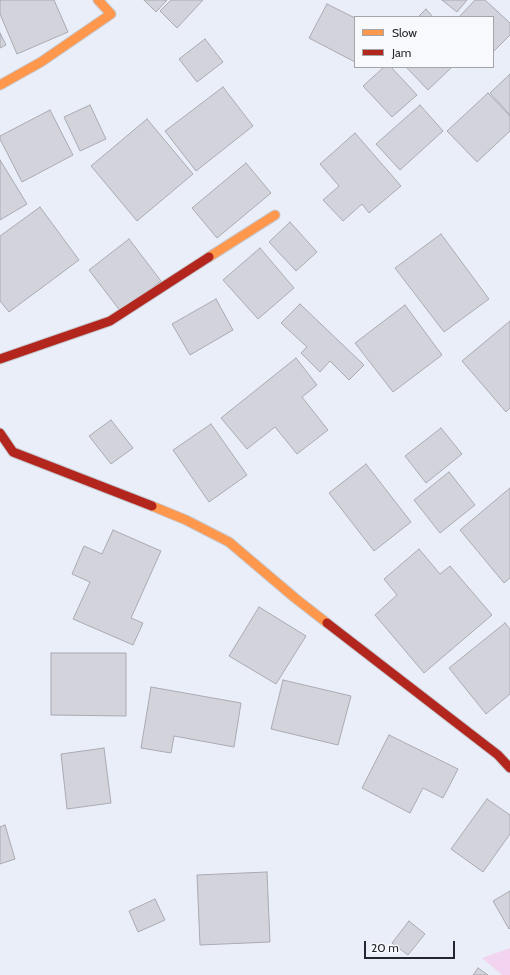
<!DOCTYPE html>
<html>
<head>
<meta charset="utf-8">
<style>
	body { margin:0 }
	#map { position:relative; width:510px; height:975px; overflow:hidden; background:#eaeef8; font-family:Cabin,sans-serif }
	canvas { display:block }
	.legend { position:absolute; left:354px; top:16px; width:140px; height:52px; box-sizing:border-box; background:#f8f9fd; border:1px solid #a3a5a9; margin:0; padding:5px 7px; list-style:none; font-size:12px; color:#23262c }
	.legend li { display:flex; align-items:center; gap:8px; height:20px }
	.legend b { width:20px; border:1px solid #a3a5a9 }
	.scale { position:absolute; left:364px; top:941px; width:91px; height:18px; box-sizing:border-box; border:2px solid #23262c; border-top:0; padding-left:5px; font-size:12px; line-height:14px; white-space:nowrap; color:#23262c; -webkit-text-stroke:3px #f8f9fd; paint-order:stroke }
</style>
</head>
<body>
<div id="map">
<canvas width="510" height="975"></canvas>
<ul class="legend">
<li><b style="height:5px;background:#ff974d"></b>Slow</li>
<li><b style="height:5px;background:#b3261e"></b>Jam</li>
</ul>
<div class="scale">20 m</div>
</div>
<script>
const ctx = document.querySelector('canvas').getContext('2d');
ctx.lineJoin = 'round';
function paint(path, color) { ctx.fillStyle = color; ctx.fill(path, 'evenodd'); }
const toPath = rows => new Path2D(rows.map(r => 'M' + r).join(''));
function trace(path, color, width, dash) { ctx.strokeStyle = color; ctx.lineWidth = width; ctx.lineCap = dash ? 'butt' : 'round'; ctx.setLineDash(dash || []); ctx.stroke(path); }
paint(toPath([
	[510,948,510,975,502,975,482,958]
]), '#f2d3f0');
const building = toPath([
	[0,0,54,0,68,32,17,54,0,14,0,0],
	[144,0,167,0,156,12,144,0],
	[171,0,203,0,177,28,160,11,171,0],
	[442,0,467,0,457,12,442,0],
	[475,0,485,0,510,23,510,35,494,51,493,50,493,17,459,17,475,0],
	[327,4,355,18,355,62,309,38,327,4],
	[426,9,433,17,418,17,426,9],
	[0,33,6,45,0,48,0,33],
	[205,39,223,62,197,82,179,59,205,39],
	[384,67,391,67,417,95,392,117,363,86,384,67],
	[406,67,452,67,428,90,406,67],
	[510,74,510,115,490,93,510,74],
	[223,87,253,126,196,171,165,131,223,87],
	[488,93,510,116,510,131,477,162,447,131,488,93],
	[90,105,106,139,80,151,64,117,90,105],
	[420,105,443,131,400,170,376,144,420,105],
	[50,110,73,155,22,182,0,139,0,136,50,110],
	[147,119,193,174,137,221,91,166,147,119],
	[355,133,401,186,369,213,362,204,343,221,323,200,339,186,320,164,355,133],
	[0,160,27,204,0,220,0,160],
	[246,163,271,193,217,238,192,208,246,163],
	[40,207,79,260,9,312,0,301,0,236,40,207],
	[290,222,317,252,296,271,269,242,290,222],
	[441,234,489,299,444,332,395,268,441,234],
	[129,239,161,281,121,312,89,270,129,239],
	[260,248,294,288,258,319,223,280,260,248],
	[216,299,233,330,190,355,172,324,216,299],
	[300,304,364,365,349,380,330,361,320,372,301,353,307,347,281,323,300,304],
	[405,305,442,355,393,392,355,343,405,305],
	[510,321,510,408,506,412,462,361,510,321],
	[296,358,317,385,302,397,328,430,297,454,275,427,247,449,221,418,296,358],
	[111,420,133,448,111,464,89,436,111,420],
	[211,424,247,475,209,502,173,450,211,424],
	[441,428,462,454,426,483,405,456,441,428],
	[366,464,411,522,374,551,329,493,366,464],
	[449,472,475,505,440,533,414,500,449,472],
	[510,488,510,578,504,583,460,530,510,488],
	[113,530,161,551,131,618,143,623,133,645,73,619,90,582,72,574,84,546,102,554,113,530],
	[419,549,440,574,450,566,492,615,424,673,375,615,397,595,384,579,419,549],
	[259,607,306,636,276,684,229,656,259,607],
	[505,623,510,629,510,694,486,714,449,668,505,623],
	[51,653,126,653,126,716,51,715,51,653],
	[283,680,351,696,338,745,271,729,283,680],
	[151,687,241,703,234,747,174,736,171,753,141,748,151,687],
	[389,735,458,769,443,798,423,788,410,813,362,788,389,735],
	[104,748,111,803,67,809,61,754,104,748],
	[487,799,510,815,510,834,483,872,451,849,487,799],
	[5,825,15,859,0,864,0,827,5,825],
	[267,872,270,942,200,945,197,875,267,872],
	[510,891,510,928,509,929,493,901,510,891],
	[155,899,165,920,138,932,129,911,155,899],
	[409,921,425,934,408,955,392,943,409,921],
	[478,968,488,975,473,975,478,968]
]);
paint(building, '#d2d3db');
trace(building, '#aaaab2', 1);
const slow = toPath([
	[0,85,41,62,111,14,98,0],
	[209,257,275,215],
	[152,506,186,520,229,542,295,598,327,623]
]);
const jam = toPath([
	[0,359,110,321,209,257],
	[0,433,13,452,152,506],
	[327,623,498,755,510,768]
]);
trace(slow, '#c6c9d0', 11);
trace(jam, '#c6c9d0', 11);
trace(slow, '#ff974d', 9);
trace(jam, '#b3261e', 9);
</script>
</body>
</html>
